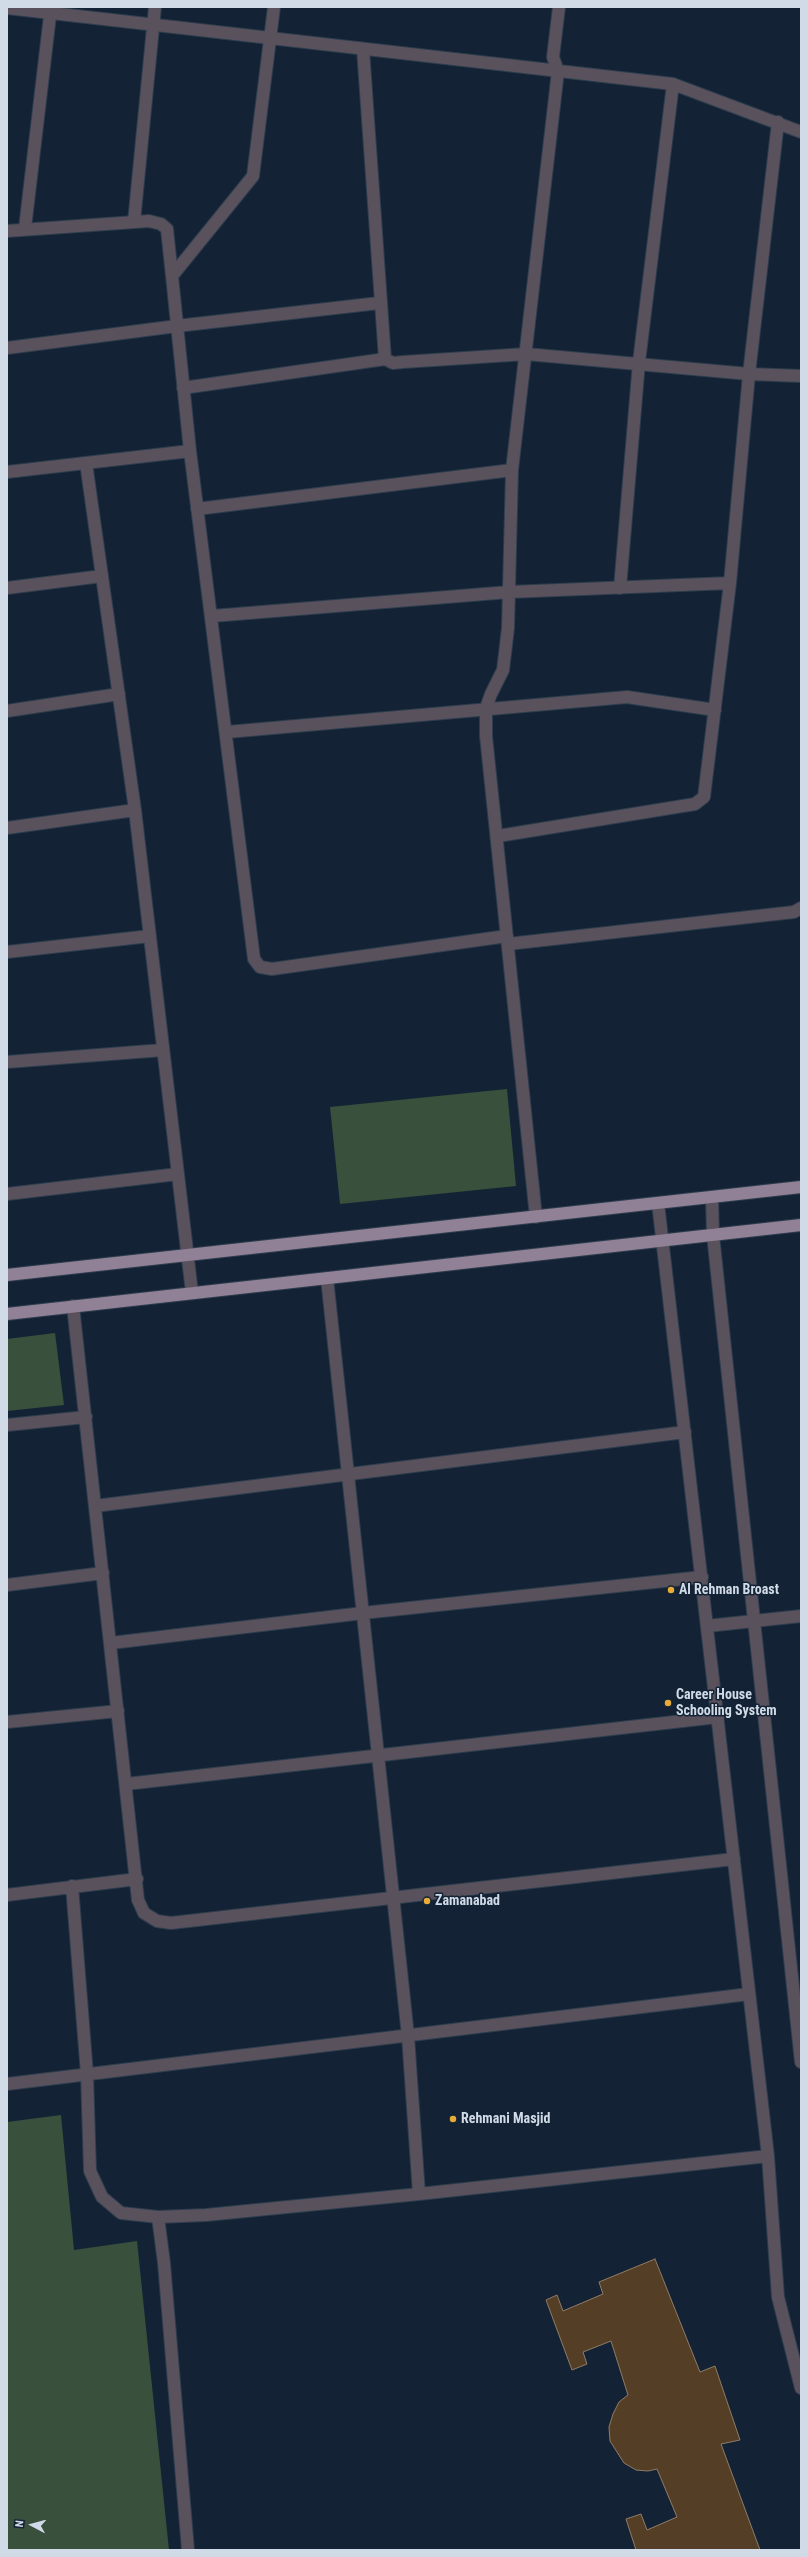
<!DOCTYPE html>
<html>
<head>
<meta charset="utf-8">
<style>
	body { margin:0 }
	#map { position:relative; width:808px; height:2557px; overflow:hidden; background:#132335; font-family:"Roboto Condensed",sans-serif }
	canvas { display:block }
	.frame { position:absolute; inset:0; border:8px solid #d1dbe7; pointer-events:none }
	.north { position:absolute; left:12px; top:2505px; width:40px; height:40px; -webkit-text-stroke:3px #132335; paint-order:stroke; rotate:276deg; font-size:11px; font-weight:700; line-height:16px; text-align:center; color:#d1dbe7 }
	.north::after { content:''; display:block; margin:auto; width:14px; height:18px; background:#d1dbe7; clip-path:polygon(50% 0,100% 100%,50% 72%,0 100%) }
</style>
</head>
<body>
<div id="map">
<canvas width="808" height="2557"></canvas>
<div class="frame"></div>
<div class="north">N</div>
</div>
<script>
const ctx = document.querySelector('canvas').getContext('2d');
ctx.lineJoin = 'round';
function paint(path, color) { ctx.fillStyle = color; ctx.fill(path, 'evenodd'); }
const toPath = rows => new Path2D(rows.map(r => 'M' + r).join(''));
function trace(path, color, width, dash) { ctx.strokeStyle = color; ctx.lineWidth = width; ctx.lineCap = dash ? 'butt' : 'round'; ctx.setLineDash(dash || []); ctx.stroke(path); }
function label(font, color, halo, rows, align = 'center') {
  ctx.font = font + ' "Roboto Condensed",sans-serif'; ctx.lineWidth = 3; ctx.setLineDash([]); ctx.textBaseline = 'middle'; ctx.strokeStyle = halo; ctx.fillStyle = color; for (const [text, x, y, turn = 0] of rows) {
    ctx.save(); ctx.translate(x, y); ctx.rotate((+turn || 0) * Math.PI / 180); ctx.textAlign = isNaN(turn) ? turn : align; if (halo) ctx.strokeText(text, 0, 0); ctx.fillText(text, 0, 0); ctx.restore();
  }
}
paint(toPath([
	[507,1089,516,1186,340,1204,330,1107],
	[55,1333,64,1405,7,1411,7,1339],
	[61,2115,74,2250,137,2241,169,2550,7,2550,7,2122]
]), '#39503c');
const building = toPath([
	[655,2259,700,2372,715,2366,740,2440,721,2444,760,2550,636,2550,626,2519,641,2514,647,2530,677,2517,657,2469,648,2471,636,2470,624,2463,610,2441,609,2427,613,2414,619,2402,628,2395,611,2341,583,2352,587,2364,572,2370,546,2300,557,2295,563,2311,603,2294,599,2282,655,2259]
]);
paint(building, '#543f26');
trace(building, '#907c66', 1);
const minor = toPath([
	[274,7,253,176,172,276,190,451,254,959,260,967,272,969,507,936],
	[7,8,673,84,801,132],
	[363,49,385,359,393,363,403,362,526,354,749,374,801,376],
	[134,222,155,7],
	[25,228,51,7],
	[7,231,149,221,161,224,167,229,172,276],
	[7,348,177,326,379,303],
	[183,388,385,359],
	[86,463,135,810,192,1293],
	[7,472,190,451],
	[197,509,512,470],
	[7,588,102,576],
	[620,588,639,362,673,84],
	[212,616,509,592,730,583],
	[7,711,119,694],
	[227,732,627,697,715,710],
	[7,828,135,810],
	[498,836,695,804,704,797,730,583,749,374,778,122],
	[508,944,794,912,801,908],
	[7,952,150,936],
	[7,1062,163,1050],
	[7,1194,178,1174],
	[712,1198,713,1235,801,2062],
	[658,1203,768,2156,778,2297,801,2388],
	[536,1217,486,736,486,708,491,694,503,670,508,628,512,470,558,71,553,57,559,7],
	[327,1278,408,2036,419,2194],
	[73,1306,138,1900,144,1913,157,1921,171,1923,734,1859],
	[7,1425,86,1417],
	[95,1506,685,1432],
	[7,1585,103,1573],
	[707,1626,801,1616],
	[111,1643,363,1613,702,1577],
	[7,1722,118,1711],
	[126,1784,718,1717],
	[72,1886,87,2074,90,2171,102,2197,121,2213,158,2217,164,2263,188,2550],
	[7,1895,137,1879],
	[7,2084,749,1994],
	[158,2217,206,2215,419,2194,768,2156]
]);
const major = toPath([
	[7,1275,801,1187],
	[7,1314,801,1225]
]);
trace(minor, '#2e3d4e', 14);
trace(major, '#2e3d4e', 14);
trace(minor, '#59525c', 12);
trace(major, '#908196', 12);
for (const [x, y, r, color] of [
	[671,1590,4,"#e8ab37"],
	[668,1703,4,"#e8ab37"],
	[427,1901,4,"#e8ab37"],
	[453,2119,4,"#e8ab37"]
]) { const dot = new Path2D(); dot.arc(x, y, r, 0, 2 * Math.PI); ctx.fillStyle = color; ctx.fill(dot); trace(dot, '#132335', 1.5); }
label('bold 14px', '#d1dbe7', '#132335', [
	["Al Rehman Broast",679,1590],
	["Career House",676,1695],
	["Schooling System",676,1711],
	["Zamanabad",435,1901],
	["Rehmani Masjid",461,2119]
], 'left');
</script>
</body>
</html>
